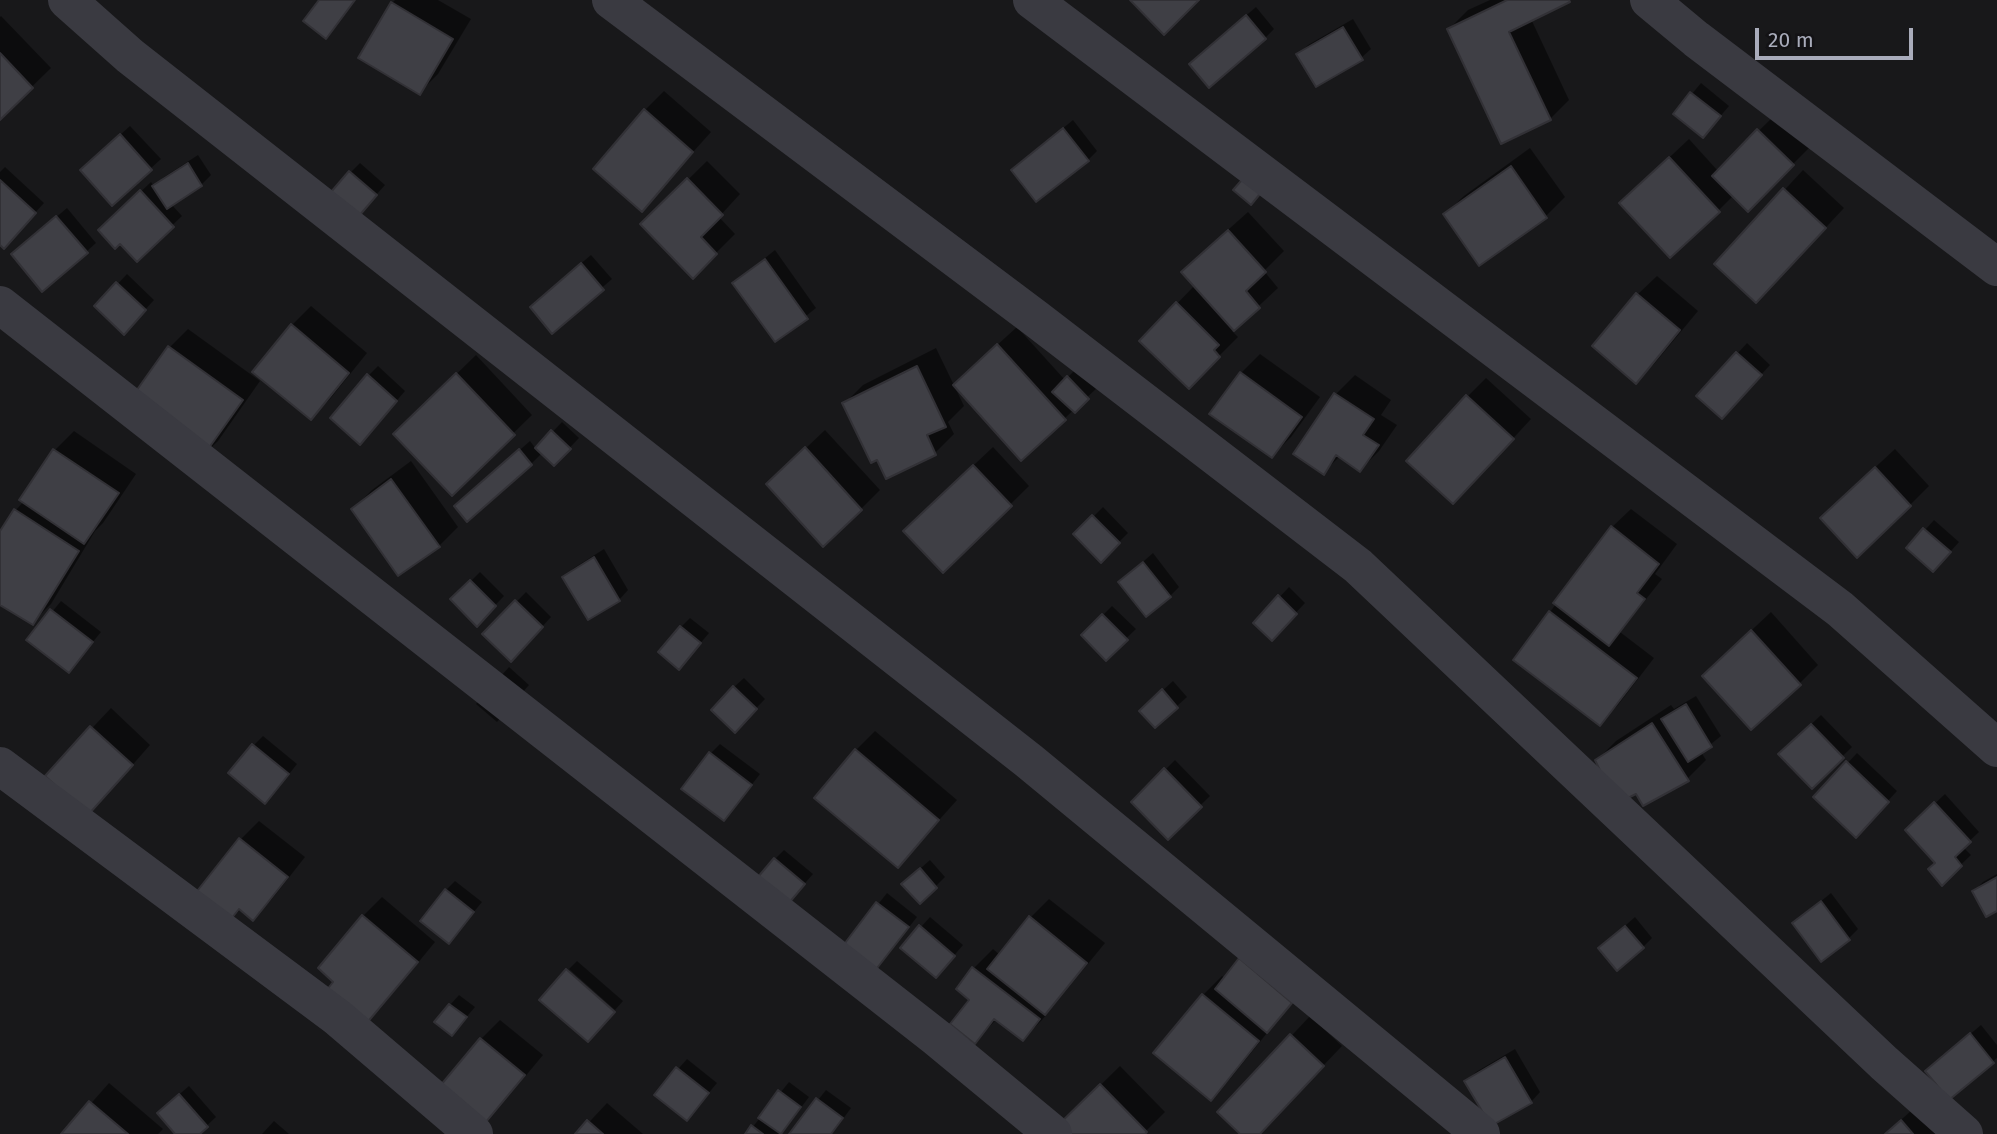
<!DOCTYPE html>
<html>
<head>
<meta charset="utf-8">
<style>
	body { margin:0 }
	#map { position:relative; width:1997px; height:1134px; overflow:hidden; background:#18181a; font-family:"Fira Sans",sans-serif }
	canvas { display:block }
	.scale { position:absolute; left:1755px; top:28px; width:158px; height:32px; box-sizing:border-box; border:4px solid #a9acbb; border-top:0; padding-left:9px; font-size:21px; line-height:24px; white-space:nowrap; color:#a9acbb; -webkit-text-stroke:5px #131215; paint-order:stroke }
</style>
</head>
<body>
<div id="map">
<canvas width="1997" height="1134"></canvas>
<div class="scale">20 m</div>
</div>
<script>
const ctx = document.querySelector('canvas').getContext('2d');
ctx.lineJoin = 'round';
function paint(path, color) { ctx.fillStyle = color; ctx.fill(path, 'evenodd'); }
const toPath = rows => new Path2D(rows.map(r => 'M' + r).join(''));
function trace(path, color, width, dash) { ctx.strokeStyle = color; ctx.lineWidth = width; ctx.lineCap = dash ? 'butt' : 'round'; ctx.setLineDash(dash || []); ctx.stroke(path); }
paint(toPath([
	[321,0,356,0,326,37],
	[395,0,438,0,471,19,438,74,419,93,392,3],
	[1490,0,1570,0,1531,19,1569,100,1550,119,1449,29,1468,10],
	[1256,7,1274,29,1265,38,1200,55],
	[1,16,51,68,0,118,0,17],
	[1353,19,1371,49,1361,58,1299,54,1308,45],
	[1701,83,1729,106,1712,126,1676,113],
	[664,91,711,132,642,209,645,110],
	[1778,112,1812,145,1748,209,1734,195,1718,211,1641,184,1689,139,1718,171],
	[1073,120,1097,151,1088,160,1023,161],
	[130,126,161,159,112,204,91,161],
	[1530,148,1565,197,1546,216,1480,263,1445,214,1464,196],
	[198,155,211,175,201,185,171,204,182,216,137,259,121,242,100,230,151,182,154,186,164,177],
	[707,161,740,194,719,217,735,234,693,276,643,224],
	[360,163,385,185,368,204,351,172],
	[5,167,44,203,13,237,0,242,0,172],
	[1803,170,1844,208,1775,282,1716,264],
	[67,208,96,243,86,252,23,245],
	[1248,212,1284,251,1264,271,1278,288,1232,331,1238,337,1188,387,1141,341,1195,285,1202,253],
	[775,250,816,308,776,340,734,283],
	[591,255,612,279,552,331,541,297],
	[127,274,154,300,133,323,97,306],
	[1657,276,1698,311,1655,363,1636,382,1638,294],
	[311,306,367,353,330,399,311,418,292,325],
	[1017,327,1065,380,1077,368,1097,388,1064,419,974,366],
	[188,329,260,381,218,441,199,459,169,348],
	[1747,343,1770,365,1731,408,1699,396],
	[936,348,964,406,948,422,954,434,935,453,844,404,863,385],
	[1260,354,1320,397,1291,437,1272,456,1212,413,1241,373],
	[476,355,532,415,452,493,395,434],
	[378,366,405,391,369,433,368,376],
	[1355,375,1391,400,1381,415,1397,425,1379,451,1360,470,1340,456,1324,472,1336,394],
	[1486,378,1531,419,1472,483,1467,397],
	[562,422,579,438,554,464,542,453,531,464,466,497,530,441,536,449],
	[825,430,880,490,861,509,788,465],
	[74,431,136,474,103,523,95,531,51,604,32,623,0,603,0,534,15,511,24,501,21,499,55,450],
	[993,447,1029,486,943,571,924,512],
	[1895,449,1929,486,1910,505,1841,499],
	[411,461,458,527,439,546,353,509,372,490],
	[1103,507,1128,533,1101,560,1076,534],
	[1631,509,1677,544,1655,574,1662,579,1620,632,1654,658,1618,705,1599,724,1550,612,1612,527],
	[1934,520,1959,542,1942,561,1925,530],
	[604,549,628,590,619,600,564,577,574,568],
	[1153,553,1179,587,1170,596,1120,582],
	[480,572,504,596,477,624,453,599],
	[1289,587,1305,603,1272,638,1255,623],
	[526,592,551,617,521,650,485,634],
	[61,601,101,632,69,671,29,640],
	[1112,606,1136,629,1106,658,1083,635],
	[1771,612,1818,665,1799,684,1723,657],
	[690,618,709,633,688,658,681,627],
	[509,667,529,685,497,722,476,704],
	[744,678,765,699,735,730,734,687],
	[1173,681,1187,697,1155,726,1151,701],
	[1696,696,1721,736,1701,752,1706,760,1687,779,1637,791,1597,760,1616,741,1671,705,1674,709],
	[111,708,150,745,107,794,47,776],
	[1821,715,1852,747,1812,786,1780,754],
	[875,731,957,800,898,866,856,750],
	[263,736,297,764,275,792,254,745],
	[720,744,760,774,733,809,710,754],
	[1857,753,1897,791,1865,826,1816,797],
	[1175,760,1210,796,1168,837,1133,802],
	[1945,794,1979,832,1963,847,1971,855,1942,883,1937,863,1907,830],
	[259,821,305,857,272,899,253,918,241,909,224,926,240,840],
	[784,850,813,874,787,904,775,859],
	[930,860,945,877,920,902,913,875],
	[1997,874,1997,909,1974,891,1983,882],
	[455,881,482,902,449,942,446,890],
	[887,893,917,917,883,960,844,947],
	[1831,893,1858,929,1848,939,1794,923],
	[382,897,435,942,380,1009,361,1027,336,982,363,916],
	[1049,899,1105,943,1042,1020,1023,1039,997,1019,975,1041,971,999,959,989,974,968,993,949,1000,955,1031,917],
	[930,917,963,945,945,966,902,948],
	[1635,917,1652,938,1643,947,1610,939],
	[577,961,623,1001,615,1010,569,969],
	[1222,976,1225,978,1300,992,1230,1079,1211,1098,1155,1053,1203,995],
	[459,995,475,1007,452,1034,450,1005],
	[1310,1016,1342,1046,1258,1134,1243,1134,1220,1112],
	[500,1020,543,1055,484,1126,481,1039],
	[1981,1025,1997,1045,1997,1058,1949,1098,1937,1062],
	[1515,1049,1540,1092,1531,1102,1467,1081,1476,1072],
	[687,1059,717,1083,687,1119,656,1094],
	[1120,1066,1165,1112,1143,1134,1064,1121],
	[789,1082,809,1097,781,1134,747,1134],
	[109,1083,163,1129,158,1134,64,1134],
	[189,1086,216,1117,198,1134,178,1134,168,1104],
	[826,1090,851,1108,832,1134,791,1134],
	[1921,1102,1949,1134,1885,1134],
	[607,1103,643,1134,578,1134],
	[274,1121,289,1134,262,1134]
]), '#0007');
const building = toPath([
	[319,0,355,0,326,39,303,21,319,0],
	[1130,0,1199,0,1164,35,1130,0],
	[1507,0,1569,0,1570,2,1509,32,1551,120,1501,144,1447,29,1507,0],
	[391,2,453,39,420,95,358,58,391,2],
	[1246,15,1266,39,1209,88,1189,64,1246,15],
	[1343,27,1363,60,1316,87,1296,54,1343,27],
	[0,53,33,88,0,120,0,53],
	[1690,92,1721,116,1703,138,1673,114,1690,92],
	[644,109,693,152,642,212,593,169,644,109],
	[1063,128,1089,161,1036,202,1011,170,1063,128],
	[1757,129,1794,165,1748,212,1712,176,1757,129],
	[120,134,152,170,112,206,80,170,120,134],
	[1669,157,1720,212,1670,258,1619,203,1669,157],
	[188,163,202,186,167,209,152,186,188,163],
	[1511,166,1547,218,1479,266,1443,214,1511,166],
	[349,171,377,195,359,216,331,192,349,171],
	[1247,174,1264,189,1251,205,1233,190,1247,174],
	[687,178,723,215,701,237,717,254,693,279,640,224,687,178],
	[0,180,36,213,4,249,0,245,0,180],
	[1783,188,1826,228,1756,303,1714,264,1783,188],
	[140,190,174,227,137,262,120,244,115,249,98,230,140,190],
	[56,216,88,253,42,292,11,254,56,216],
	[1228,230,1266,272,1246,291,1260,308,1234,331,1181,272,1228,230],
	[765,259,808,319,775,342,732,283,765,259],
	[581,263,604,290,552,334,530,307,581,263],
	[116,282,146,310,124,335,94,306,116,282],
	[1636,293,1680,330,1636,384,1592,346,1636,293],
	[1176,302,1219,345,1214,350,1220,357,1189,389,1139,341,1176,302],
	[291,324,349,373,311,420,252,372,291,324],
	[997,344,1066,420,1021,461,953,385,997,344],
	[168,346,243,400,199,462,124,408,168,346],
	[1736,352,1762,375,1722,419,1696,396,1736,352],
	[917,366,946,427,927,435,936,455,886,479,877,460,871,463,842,403,917,366],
	[1240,372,1302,417,1272,458,1209,414,1240,372],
	[456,373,515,435,452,496,393,434,456,373],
	[367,374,397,401,360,445,330,418,367,374],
	[1067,376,1089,399,1075,413,1052,392,1067,376],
	[1334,393,1374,419,1363,435,1379,445,1360,472,1336,455,1324,475,1293,454,1334,393],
	[1466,395,1514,439,1453,504,1406,461,1466,395],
	[551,430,571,449,554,466,535,448,551,430],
	[805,447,862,510,823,547,766,484,805,447],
	[53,449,119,493,84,544,19,500,53,449],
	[519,449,532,465,467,522,454,506,519,449],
	[973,465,1012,506,943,573,903,531,973,465],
	[1875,467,1911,506,1857,558,1820,518,1875,467],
	[391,479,440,547,398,576,351,509,391,479],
	[14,509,79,551,33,625,0,605,0,531,14,509],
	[1092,515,1120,543,1101,563,1073,534,1092,515],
	[1611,526,1659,564,1637,593,1645,599,1609,646,1553,603,1611,526],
	[1923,528,1951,552,1933,572,1906,548,1923,528],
	[594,557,620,601,588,620,562,577,594,557],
	[1143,562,1171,597,1146,617,1118,582,1143,562],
	[470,580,496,606,477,627,450,599,470,580],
	[1278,595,1297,614,1272,641,1253,623,1278,595],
	[515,600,543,627,511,662,482,634,515,600],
	[50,609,93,642,69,673,26,640,50,609],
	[1549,611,1637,678,1600,726,1513,660,1549,611],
	[1102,614,1128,640,1106,661,1081,635,1102,614],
	[680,626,701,643,679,670,658,652,680,626],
	[1751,630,1801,685,1751,730,1702,676,1751,630],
	[733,686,757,709,735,733,711,710,733,686],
	[1162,689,1178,708,1155,728,1139,711,1162,689],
	[1686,704,1712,747,1688,762,1661,719,1686,704],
	[1652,723,1689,781,1643,806,1636,794,1616,804,1595,760,1652,723],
	[1811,724,1844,758,1812,789,1778,754,1811,724],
	[90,726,133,765,88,815,45,776,90,726],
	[252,744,289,774,265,804,228,773,252,744],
	[855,749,939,820,898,868,814,798,855,749],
	[709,752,752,785,724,821,681,789,709,752],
	[1846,761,1889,802,1856,838,1813,797,1846,761],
	[1164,768,1202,807,1168,840,1131,802,1164,768],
	[1934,802,1971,842,1955,857,1962,866,1942,886,1928,869,1935,863,1905,830,1934,802],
	[239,838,288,877,253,921,239,909,224,928,190,900,239,838],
	[774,858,805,884,778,916,747,890,774,858],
	[920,868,937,888,920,904,901,884,920,868],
	[1997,877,1997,911,1986,917,1972,891,1997,877],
	[445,889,474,912,449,944,420,921,445,889],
	[1821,901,1850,940,1821,962,1792,923,1821,901],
	[876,902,909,927,874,972,842,947,876,902],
	[362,915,418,962,361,1030,322,996,333,982,318,968,362,915],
	[1029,916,1087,963,1045,1015,987,969,1029,916],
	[919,925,955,956,936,978,900,948,919,925],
	[1625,926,1644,948,1617,971,1598,948,1625,926],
	[1239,958,1292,1003,1267,1033,1215,989,1239,958],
	[972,967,1040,1019,1023,1041,994,1019,975,1044,950,1024,969,1000,956,989,972,967],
	[566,969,615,1012,588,1042,539,1000,566,969],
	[1202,994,1259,1041,1211,1101,1153,1053,1202,994],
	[449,1004,467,1017,452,1036,434,1022,449,1004],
	[1970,1033,1994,1063,1949,1100,1925,1071,1970,1033],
	[1290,1034,1324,1066,1260,1134,1240,1134,1217,1112,1290,1034],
	[480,1038,525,1075,476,1134,420,1110,480,1038],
	[1505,1057,1532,1103,1491,1126,1464,1081,1505,1057],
	[676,1067,709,1093,687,1121,654,1095,676,1067],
	[1100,1084,1147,1132,1145,1134,1049,1134,1100,1084],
	[778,1090,801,1107,781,1134,758,1118,778,1090],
	[179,1094,208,1127,200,1134,175,1134,157,1113,179,1094],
	[816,1098,843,1118,831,1134,789,1134,816,1098],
	[89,1101,128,1134,61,1134,89,1101],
	[587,1120,603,1134,575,1134,587,1120],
	[1901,1120,1913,1134,1885,1134,1901,1120],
	[751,1125,763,1134,745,1134,751,1125]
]);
paint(building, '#3f3f45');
trace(building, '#323136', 2);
trace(toPath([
	[67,0,130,56,1029,761,1481,1134],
	[611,0,1035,318,1358,566,1884,1063,1964,1134],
	[1032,0,1840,609,1997,748],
	[1649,0,1696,39,1997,267],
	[0,305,937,1038,1053,1134],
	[0,766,337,1017,474,1134]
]), '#3a3a41', 38);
</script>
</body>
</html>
